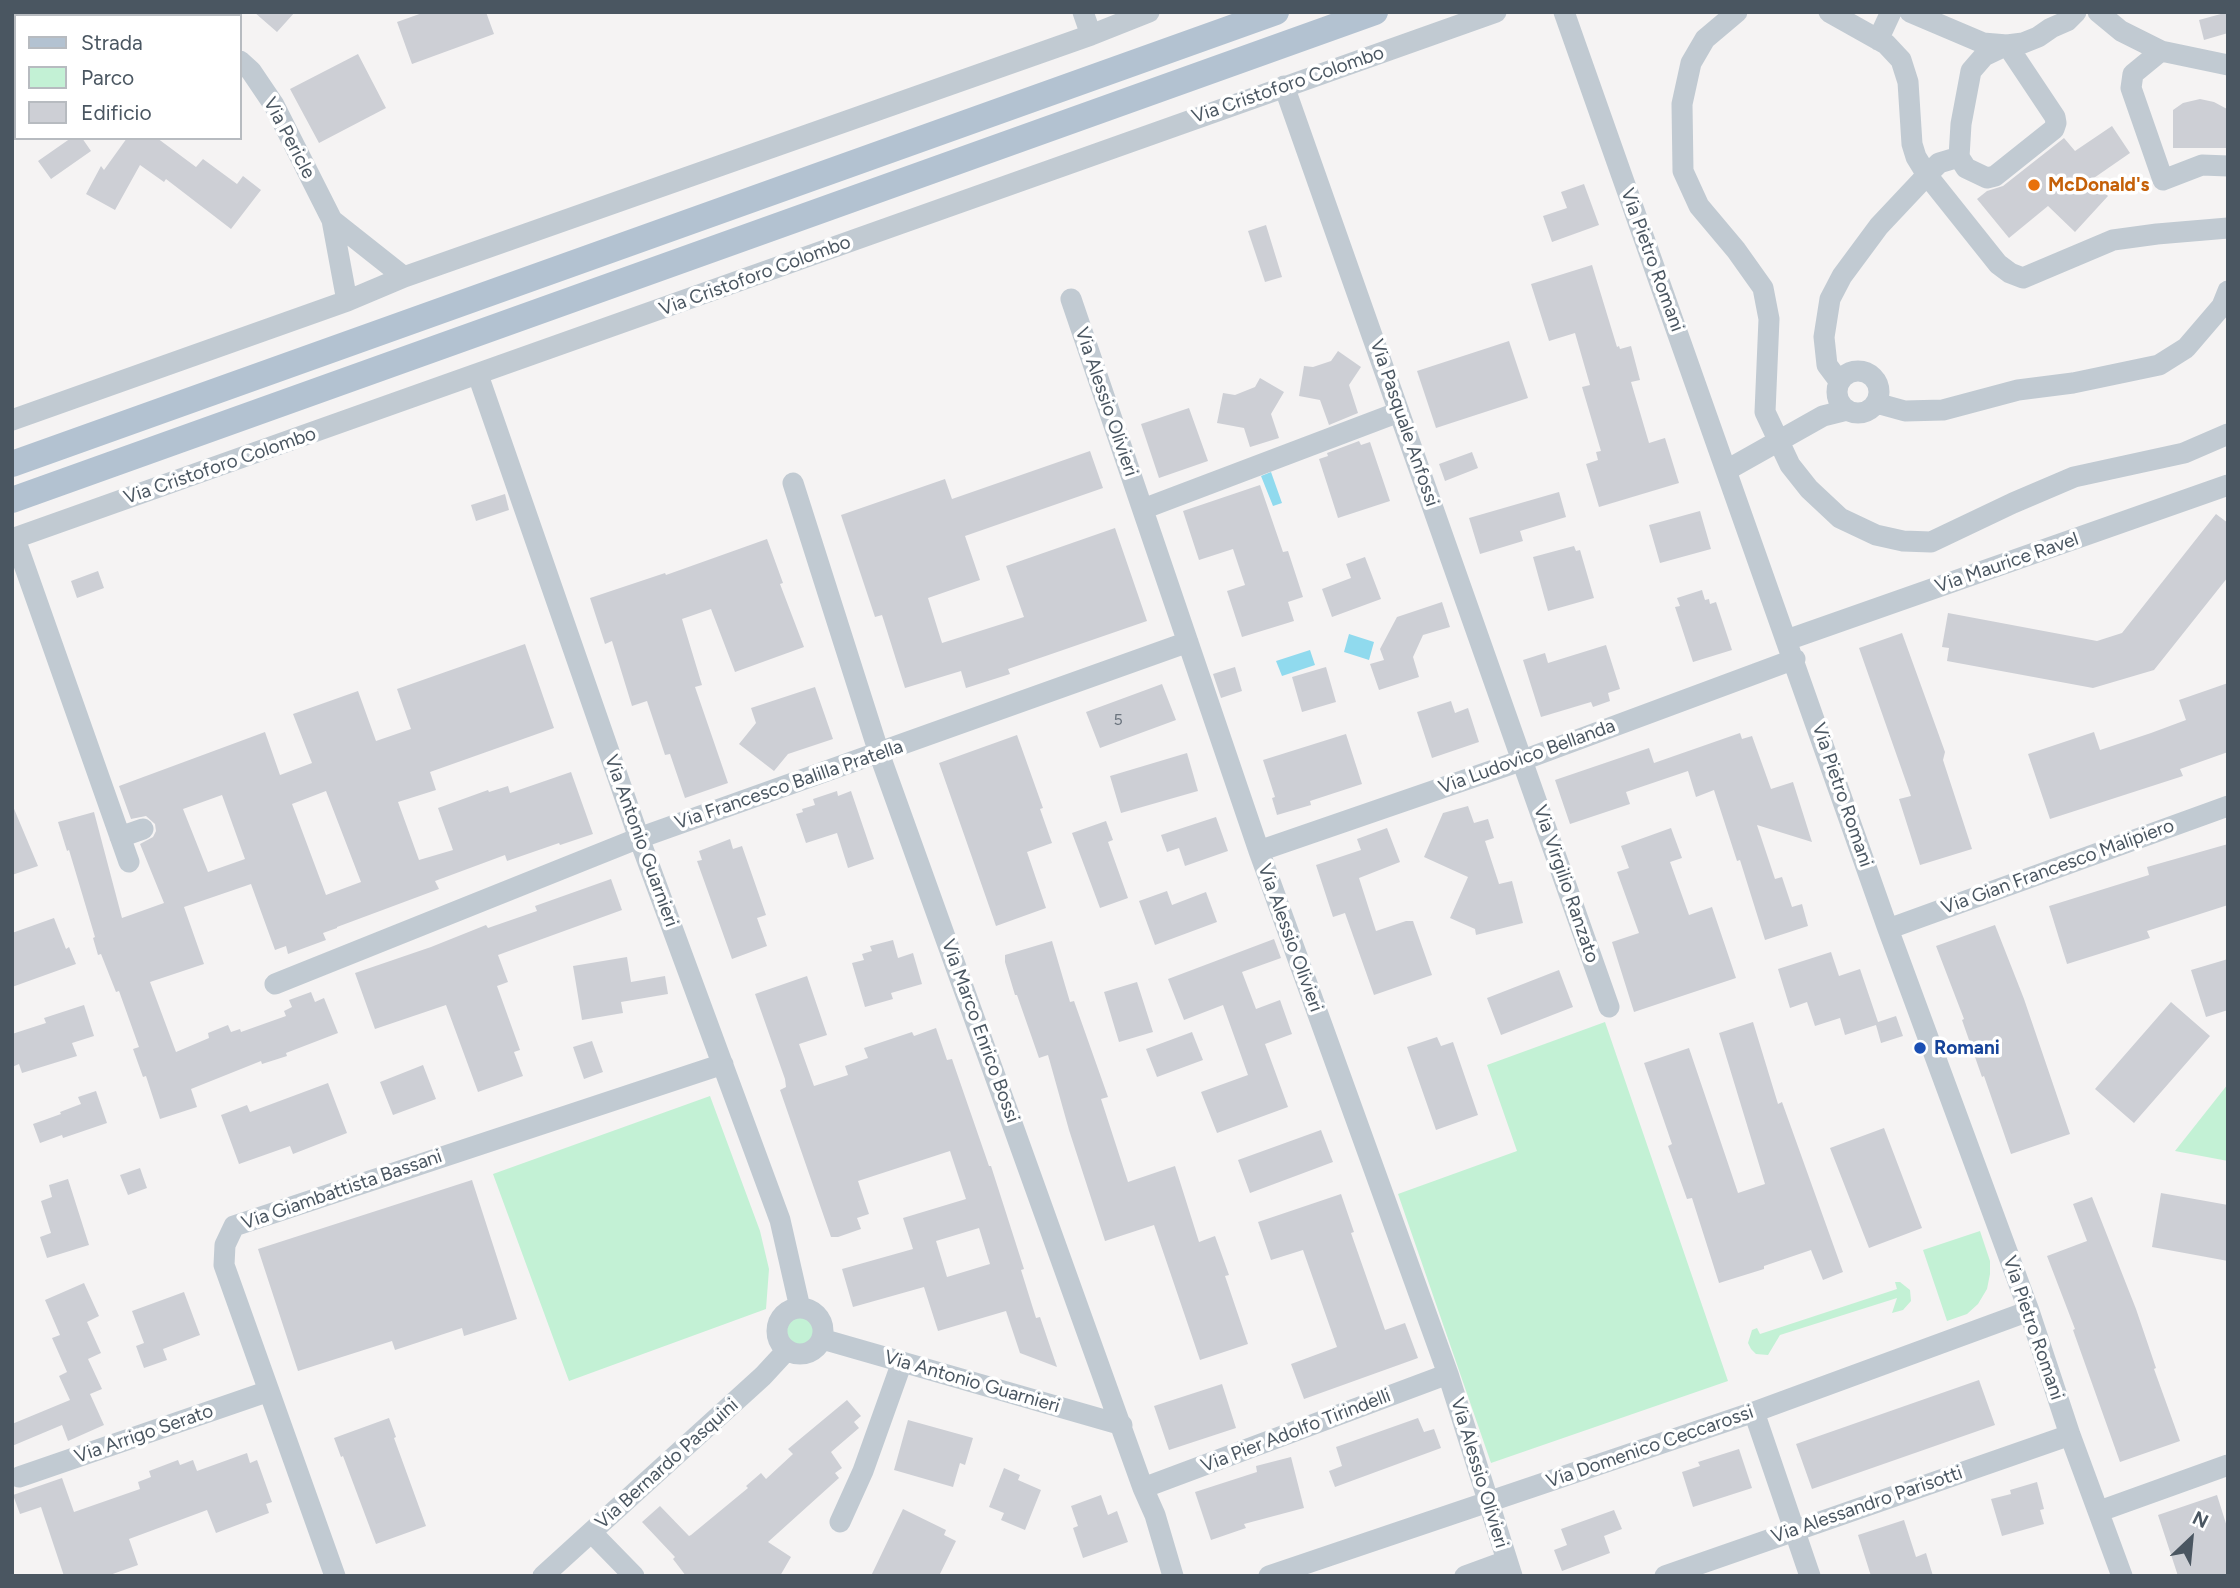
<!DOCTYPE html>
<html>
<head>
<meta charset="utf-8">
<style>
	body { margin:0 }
	#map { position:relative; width:2240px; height:1588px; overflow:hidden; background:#f5f3f3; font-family:Figtree,sans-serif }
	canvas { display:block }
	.frame { position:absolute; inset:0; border:14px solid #4a5661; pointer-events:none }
	.legend { position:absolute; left:14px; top:14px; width:228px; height:126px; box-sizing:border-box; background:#fff; border:2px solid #b7bbc0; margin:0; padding:9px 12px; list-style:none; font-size:21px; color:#4a5661 }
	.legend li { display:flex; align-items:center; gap:14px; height:35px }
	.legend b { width:35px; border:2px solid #b7bbc0 }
	.north { position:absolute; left:2156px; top:1504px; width:70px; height:70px; -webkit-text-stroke:5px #fff; paint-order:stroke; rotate:26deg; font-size:19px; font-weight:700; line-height:28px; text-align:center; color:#4a5661 }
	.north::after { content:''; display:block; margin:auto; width:24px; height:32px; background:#4a5661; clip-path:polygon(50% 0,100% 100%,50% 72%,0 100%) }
</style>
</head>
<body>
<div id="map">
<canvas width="2240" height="1588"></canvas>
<div class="frame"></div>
<ul class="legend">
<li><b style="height:9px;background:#b3c2d1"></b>Strada</li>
<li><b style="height:19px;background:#c3f1d5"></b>Parco</li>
<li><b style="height:19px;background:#cdcfd5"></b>Edificio</li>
</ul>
<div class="north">N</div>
</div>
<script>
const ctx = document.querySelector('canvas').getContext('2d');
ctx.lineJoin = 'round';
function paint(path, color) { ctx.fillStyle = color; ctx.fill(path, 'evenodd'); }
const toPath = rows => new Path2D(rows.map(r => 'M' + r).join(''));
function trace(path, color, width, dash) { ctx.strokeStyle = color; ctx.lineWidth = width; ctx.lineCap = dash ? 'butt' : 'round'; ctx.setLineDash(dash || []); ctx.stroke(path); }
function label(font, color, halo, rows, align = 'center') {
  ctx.font = font + ' Figtree,sans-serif'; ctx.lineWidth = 7; ctx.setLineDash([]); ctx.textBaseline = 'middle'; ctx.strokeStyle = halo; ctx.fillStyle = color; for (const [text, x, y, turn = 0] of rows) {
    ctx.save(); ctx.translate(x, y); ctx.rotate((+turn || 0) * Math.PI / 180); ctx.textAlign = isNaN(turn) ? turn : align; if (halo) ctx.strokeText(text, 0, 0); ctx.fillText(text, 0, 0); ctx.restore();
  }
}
paint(toPath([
	[1605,1022,1728,1381,1491,1463,1398,1194,1517,1151,1487,1065],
	[2228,1084,2228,1161,2175,1151],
	[710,1096,760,1231,769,1269,766,1309,569,1381,493,1174],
	[1980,1231,1990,1261,1990,1274,1987,1289,1978,1304,1967,1314,1947,1321,1923,1250],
	[1895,1282,1900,1282,1910,1290,1911,1301,1903,1310,1892,1313,1897,1298,1780,1335,1768,1355,1756,1354,1751,1349,1748,1343,1752,1330,1757,1328,1760,1334,1897,1289],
	'787 1331a14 14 0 1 1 28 0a14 14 0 1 1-28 0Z'
]), '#c3f1d5');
paint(toPath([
	[1271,472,1282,503,1273,506,1261,476],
	[1349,634,1374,642,1369,660,1344,652],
	[1310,650,1315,665,1282,676,1276,661]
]), '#90daee');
paint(toPath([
	[254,12,295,12,277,32],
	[425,12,486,12,494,34,412,64,397,22],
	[2228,12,2228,33,2204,40,2199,20],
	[358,54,386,108,319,143,290,89],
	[2200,99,2214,102,2227,109,2228,148,2173,148,2173,110,2183,103],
	[2112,126,2130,153,2091,180,2108,196,2075,232,2048,206,2009,238,1977,199,1987,191,2003,186,2064,138,2075,151],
	[71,138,82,138,91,151,51,179,38,161],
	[127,138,157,138,196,167,203,159,237,184,243,176,261,190,231,229,166,179,164,182,140,165,115,210,86,194,101,166,104,170],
	[1584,184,1599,225,1552,242,1543,216,1567,208,1561,192],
	[1266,225,1282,277,1265,282,1248,231],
	[1592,265,1617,347,1619,346,1620,349,1631,346,1640,380,1631,382,1649,443,1665,438,1679,483,1599,507,1586,464,1598,460,1596,452,1601,451,1582,387,1590,385,1575,333,1549,341,1531,284],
	[1509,341,1528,398,1436,428,1417,371],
	[1338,351,1361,367,1349,385,1358,413,1329,425,1320,400,1299,396,1304,366,1313,367,1331,361],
	[1260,378,1284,392,1271,414,1279,438,1250,447,1244,428,1217,423,1223,393,1235,395,1255,387],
	[1189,408,1208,461,1159,478,1141,424],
	[1359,441,1361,445,1370,442,1390,501,1338,518,1319,459,1328,456,1327,453],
	[1090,451,1103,488,965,536,980,580,928,598,942,643,1024,617,1006,566,1115,528,1147,621,1008,669,1010,674,966,688,961,671,905,688,882,615,875,617,841,515,945,479,952,499],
	[1472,452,1478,468,1445,481,1439,464],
	[1260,485,1283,552,1288,551,1303,597,1288,602,1294,621,1242,637,1227,591,1245,585,1233,549,1199,560,1183,511],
	[1559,492,1566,517,1520,531,1523,541,1480,554,1469,518],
	[505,494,509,510,476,521,471,505],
	[1700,511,1711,549,1660,563,1649,525],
	[2216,514,2228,523,2228,577,2154,670,2093,688,1947,661,1949,648,1942,647,1948,613,2097,641,2122,633],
	[767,539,783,583,780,584,804,647,735,672,711,609,682,619,702,685,695,687,728,783,685,798,670,754,665,755,647,701,632,706,612,641,605,644,590,598,665,573,666,575],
	[1574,546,1576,551,1580,550,1594,598,1548,611,1533,557],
	[1365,557,1381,599,1332,617,1322,589,1351,578,1346,564],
	[98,571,104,588,77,598,71,581],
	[1702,590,1705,600,1709,599,1710,604,1716,602,1732,650,1693,662,1675,607,1680,606,1677,598],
	[1442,602,1450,627,1423,635,1413,657,1419,677,1379,690,1370,664,1384,660,1380,649,1397,617],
	[1902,633,1945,752,1943,760,1972,849,1920,865,1899,799,1911,796,1859,648],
	[525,644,554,728,430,772,436,790,398,802,419,860,453,850,438,808,488,790,489,792,508,786,510,793,571,772,593,834,560,845,559,843,507,861,505,855,435,881,439,889,337,927,337,928,323,933,326,940,288,954,286,946,275,950,251,884,184,907,204,964,150,982,176,1052,209,1038,208,1033,228,1025,231,1032,240,1029,241,1032,286,1016,284,1011,292,1007,289,1000,311,992,315,1002,324,998,338,1033,286,1053,287,1056,262,1064,261,1061,191,1089,197,1107,160,1119,146,1076,143,1077,133,1049,139,1047,119,991,116,992,101,954,98,955,93,938,95,937,69,850,67,851,58,822,94,812,122,918,164,903,140,844,153,837,156,831,155,824,146,816,131,819,119,786,265,732,280,775,312,763,293,714,358,691,376,741,411,729,397,689],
	[326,791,361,882,326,895,292,804],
	[222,795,245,859,208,872,183,809],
	[1606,645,1620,689,1608,693,1610,701,1593,707,1591,702,1541,717,1523,660,1545,653,1548,663],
	[1235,667,1242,691,1221,698,1213,674],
	[1326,667,1336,702,1302,712,1292,677],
	[2228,683,2228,752,2180,769,2183,776,2050,819,2028,754,2094,732,2100,750,2151,733,2186,720,2179,700],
	[1162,684,1176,720,1100,748,1086,712],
	[815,687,833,739,788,754,774,771,739,744,756,723,751,708],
	[1451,701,1455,713,1468,708,1479,742,1432,758,1417,712],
	[1740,733,1742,739,1752,736,1771,789,1793,782,1812,842,1757,825,1775,879,1782,877,1792,907,1802,904,1808,926,1765,940,1740,860,1737,861,1714,790,1696,797,1688,771,1626,792,1630,804,1570,824,1555,780,1649,748,1654,763],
	[1346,734,1362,784,1310,801,1311,805,1277,815,1272,798,1275,797,1263,760],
	[1017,735,1043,808,1040,809,1052,843,1027,852,1046,908,996,926,939,763],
	[1187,753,1198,791,1121,813,1110,776],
	[837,791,838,796,851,791,874,859,848,868,837,833,806,843,796,814,803,812,802,809,815,805,813,799],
	[12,804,38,866,12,875],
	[1468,806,1474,823,1488,819,1494,838,1485,841,1499,884,1512,881,1523,923,1476,935,1475,929,1450,918,1468,877,1424,857,1443,813],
	[1216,817,1228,851,1185,866,1179,848,1167,852,1161,835],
	[1106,821,1113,840,1108,842,1128,898,1100,908,1072,833],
	[1387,828,1400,862,1359,878,1376,931,1406,921,1413,921,1432,975,1374,995,1345,913,1333,917,1316,865,1361,850,1357,839],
	[1671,828,1682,858,1670,862,1689,915,1712,907,1736,978,1634,1012,1612,942,1639,933,1617,872,1629,868,1621,846],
	[730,839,733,849,742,846,766,915,757,918,767,946,732,959,697,861,702,860,699,851],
	[2228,844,2228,905,2147,931,2150,938,2067,964,2049,906,2149,875,2147,867],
	[611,879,622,910,498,955,508,982,497,986,520,1050,514,1052,523,1076,478,1092,446,1005,375,1029,355,973,431,947,486,925,488,928,537,911,535,906],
	[1167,891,1172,905,1206,892,1217,922,1155,945,1139,901],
	[54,918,66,949,69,947,76,964,12,987,12,933],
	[1995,925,2024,999,2070,1134,2011,1154,1984,1076,1982,1077,1962,1020,1964,1019,1936,946],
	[1274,939,1281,958,1242,972,1256,1009,1280,1000,1292,1034,1265,1044,1288,1107,1217,1133,1201,1092,1248,1075,1223,1005,1184,1020,1168,979],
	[893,940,898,958,913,953,922,984,891,993,893,999,865,1007,852,963,864,960,862,954,872,951,870,946],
	[1052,941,1070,1002,1074,1001,1108,1097,1101,1099,1128,1182,1175,1166,1199,1242,1215,1236,1229,1275,1225,1276,1248,1344,1200,1360,1154,1225,1105,1241,1069,1130,1048,1055,1039,1058,1017,995,1015,995,1005,962,1005,955],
	[1831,952,1839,976,1860,969,1878,1022,1896,1016,1903,1036,1881,1043,1876,1025,1845,1035,1840,1018,1815,1026,1807,1002,1790,1008,1778,969],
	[627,957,631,982,665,976,668,994,621,1002,623,1013,582,1020,573,966],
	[2228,959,2228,1010,2206,1017,2191,970],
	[1559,970,1573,1007,1501,1035,1487,998],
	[807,976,827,1035,799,1044,814,1086,848,1075,845,1066,868,1058,864,1048,912,1032,914,1036,936,1028,947,1060,952,1059,989,1166,991,1166,1024,1269,1021,1270,1036,1318,1040,1317,1057,1367,1020,1353,1006,1311,938,1331,924,1287,853,1307,842,1269,913,1249,903,1218,966,1199,950,1151,858,1181,869,1214,857,1218,861,1229,838,1237,831,1237,780,1090,786,1087,785,1079,755,994],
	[979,1228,990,1264,947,1277,936,1241],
	[1137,982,1153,1032,1119,1042,1104,992],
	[2171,1002,2210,1036,2134,1123,2095,1089],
	[84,1005,94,1036,72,1043,77,1056,22,1073,19,1064,12,1067,12,1034,46,1023,44,1018],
	[1753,1022,1778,1104,1782,1102,1843,1272,1823,1280,1811,1250,1764,1266,1764,1269,1719,1283,1692,1198,1687,1199,1668,1146,1672,1144,1644,1063,1689,1048,1738,1193,1765,1184,1719,1033],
	[1192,1032,1203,1060,1157,1077,1146,1049],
	[1437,1037,1441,1046,1453,1042,1478,1115,1436,1130,1407,1047],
	[592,1041,603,1072,584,1079,573,1047],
	[423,1065,436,1099,393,1115,380,1082],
	[328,1083,347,1133,293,1154,290,1146,239,1164,221,1115,247,1105,250,1112],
	[96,1091,107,1123,63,1138,62,1135,40,1143,33,1124,61,1114,60,1112,81,1104,78,1097],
	[1884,1128,1922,1228,1869,1248,1830,1148],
	[1321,1130,1333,1162,1250,1193,1238,1160],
	[140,1168,147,1188,128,1195,120,1175],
	[68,1179,89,1245,47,1258,40,1237,51,1233,41,1201,52,1197,49,1185],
	[472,1180,517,1319,464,1336,462,1328,395,1350,392,1341,298,1371,258,1249],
	[2161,1193,2228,1205,2228,1261,2152,1247],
	[1341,1194,1354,1232,1351,1233,1385,1330,1405,1323,1418,1358,1304,1399,1291,1364,1337,1347,1303,1250,1271,1260,1258,1222],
	[2092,1197,2136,1309,2156,1368,2154,1369,2180,1441,2120,1462,2073,1330,2075,1329,2047,1256,2087,1241,2073,1204],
	[84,1283,99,1316,87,1322,101,1353,88,1359,102,1389,90,1394,104,1425,68,1441,62,1425,12,1446,12,1424,70,1400,59,1376,67,1372,52,1338,60,1335,45,1300],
	[184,1292,200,1335,163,1349,167,1360,144,1368,136,1346,144,1343,132,1311],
	[1979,1380,1995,1425,1812,1489,1796,1444],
	[1222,1384,1236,1428,1169,1450,1154,1406],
	[847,1400,861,1416,854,1422,859,1428,831,1452,842,1468,835,1473,839,1478,768,1542,791,1557,780,1576,686,1576,673,1559,675,1557,642,1522,660,1506,689,1536,691,1535,748,1488,746,1486,761,1473,766,1479,793,1454,788,1449],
	[389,1418,396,1437,394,1438,426,1526,376,1544,343,1456,341,1457,334,1438],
	[1418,1418,1424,1432,1434,1429,1441,1448,1335,1487,1329,1471,1342,1466,1336,1447],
	[908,1420,973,1438,965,1465,960,1463,953,1487,894,1470],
	[1739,1449,1752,1488,1693,1507,1682,1472,1700,1466,1698,1462],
	[247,1453,250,1463,257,1460,272,1502,266,1504,269,1513,216,1533,207,1510,129,1539,138,1565,107,1576,64,1576,41,1507,20,1514,13,1495,62,1478,74,1512,140,1489,138,1482,151,1477,149,1471,178,1460,180,1465,193,1460,197,1471],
	[1291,1457,1304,1508,1244,1524,1246,1528,1211,1540,1195,1492,1257,1472,1256,1466],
	[1004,1468,1020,1475,1018,1480,1041,1490,1025,1530,1001,1520,1004,1513,989,1507],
	[2037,1482,2044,1509,2040,1510,2044,1524,2002,1536,1991,1499,2011,1494,2010,1490],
	[1101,1495,1108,1515,1117,1511,1128,1542,1083,1558,1073,1528,1078,1526,1071,1506],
	[2217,1495,2228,1530,2228,1576,2178,1576,2158,1515],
	[903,1509,946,1530,944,1535,956,1541,939,1576,871,1576],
	[1614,1510,1622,1529,1604,1536,1610,1553,1562,1571,1554,1550,1567,1545,1561,1529],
	[1904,1520,1916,1557,1926,1553,1933,1576,1871,1576,1858,1535]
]), '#cdcfd5');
trace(toPath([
	[186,12,190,16],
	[1083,12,1091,35],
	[1564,12,1888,929,2029,1311,2070,1435,2122,1576],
	[1737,12,1705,39,1691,63,1682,104,1683,171,1699,206,1736,250,1763,288,1769,319,1765,412,1790,465,1809,489,1840,518,1876,535,1903,541,1931,542,2013,503,2074,477,2184,453,2228,434],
	[1829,12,1886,44,1901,60,1908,82,1912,144,1916,157,1927,175,1998,264,2010,273,2023,278,2113,240,2157,234,2228,228],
	[1910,12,1983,43,2007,45,2023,43,2038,37,2051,28,2067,21,2076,12],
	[2098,12,2121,31,2161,51,2228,65],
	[1878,40,1891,12],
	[2007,45,2055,117,2056,123,2054,129,1995,176,1987,178,1966,168,1959,157,1961,124,1971,71,1984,56,2007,45],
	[2161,51,2133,74,2131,88,2163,180,2202,165,2228,166],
	[240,61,251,71,274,105,332,220,347,301],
	[1284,86,1609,1007],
	[332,220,404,277],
	[1071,299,1259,851,1448,1374,1512,1576],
	'1837 392a21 21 0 1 1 42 0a21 21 0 1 1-42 0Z',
	[478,375,639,838,780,1220,800,1308],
	[1839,381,1827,365,1824,337,1830,299,1842,276,1879,226,1927,175,1939,163,1959,157],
	[1876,403,1905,411,1943,410,2018,390,2073,383,2159,365,2186,348,2222,306,2228,291],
	[12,420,347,301,404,277,1091,35,1149,12],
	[1727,470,1823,416,1847,410],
	[793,483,879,753,1143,1488,1155,1515,1173,1576],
	[1143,509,1399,412],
	[12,539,1496,12],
	[15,539,129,862],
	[1787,640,2228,485],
	[120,837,143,829],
	[1259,851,1523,760,1795,659],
	[1888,929,2228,806],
	[275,984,639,838,1188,642],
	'777 1331a23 23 0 1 1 46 0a23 23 0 1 1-46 0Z',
	[822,1339,1122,1425],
	[1754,1412,1810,1576],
	[19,1477,269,1391],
	[1143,1488,1448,1374],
	[2100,1511,2228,1465],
	[840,1522,863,1471,902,1362],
	[592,1533,634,1576],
	[335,1576,224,1265,225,1245,234,1226,723,1064],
	[543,1576,763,1376,787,1350],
	[1269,1576,1754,1412,2029,1311],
	[1465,1576,1506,1561],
	[1665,1576,2070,1435]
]), '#c1cad2', 21);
trace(toPath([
	[12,464,1276,12],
	[12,500,1375,12]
]), '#b3c2d1', 26);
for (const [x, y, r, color] of [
	[2034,185,7,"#e8710a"],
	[1920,1048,7,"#1a4fb4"]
]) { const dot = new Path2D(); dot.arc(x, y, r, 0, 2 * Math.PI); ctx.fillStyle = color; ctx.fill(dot); trace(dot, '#fff', 2.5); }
label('16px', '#6b747e', null, [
	["5",1118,720]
]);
label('19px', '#4a5661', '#fff', [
	["Via Cristoforo Colombo",1288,85,-19],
	["Via Pericle",289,138,62],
	["Via Pietro Romani",1652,260,70],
	["Via Cristoforo Colombo",755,276,-20],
	["Via Alessio Olivieri",1106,402,71],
	["Via Pasquale Anfossi",1404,423,71],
	["Via Cristoforo Colombo",220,466,-19],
	["Via Maurice Ravel",2007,563,-19],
	["Via Ludovico Bellanda",1527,757,-20],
	["Via Francesco Balilla Pratella",789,785,-19],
	["Via Pietro Romani",1842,795,71],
	["Via Antonio Guarnieri",641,841,70],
	["Via Gian Francesco Malipiero",2058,867,-20],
	["Via Virgilio Ranzato",1566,884,71],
	["Via Alessio Olivieri",1290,938,70],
	["Via Marco Enrico Bossi",980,1031,70],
	["Via Giambattista Bassani",342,1190,-19],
	["Via Pietro Romani",2033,1328,71],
	["Via Antonio Guarnieri",972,1382,16],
	["Via Pier Adolfo Tirindelli",1296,1431,-21],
	["Via Arrigo Serato",144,1434,-19],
	["Via Domenico Ceccarossi",1650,1447,-19],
	["Via Bernardo Pasquini",667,1464,-42],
	["Via Alessio Olivieri",1479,1473,73],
	["Via Alessandro Parisotti",1867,1505,-19]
]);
label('bold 19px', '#c56008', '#fff', [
	["McDonald's",2048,185]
], 'left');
label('bold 19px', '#164399', '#fff', [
	["Romani",1934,1048]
], 'left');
</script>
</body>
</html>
